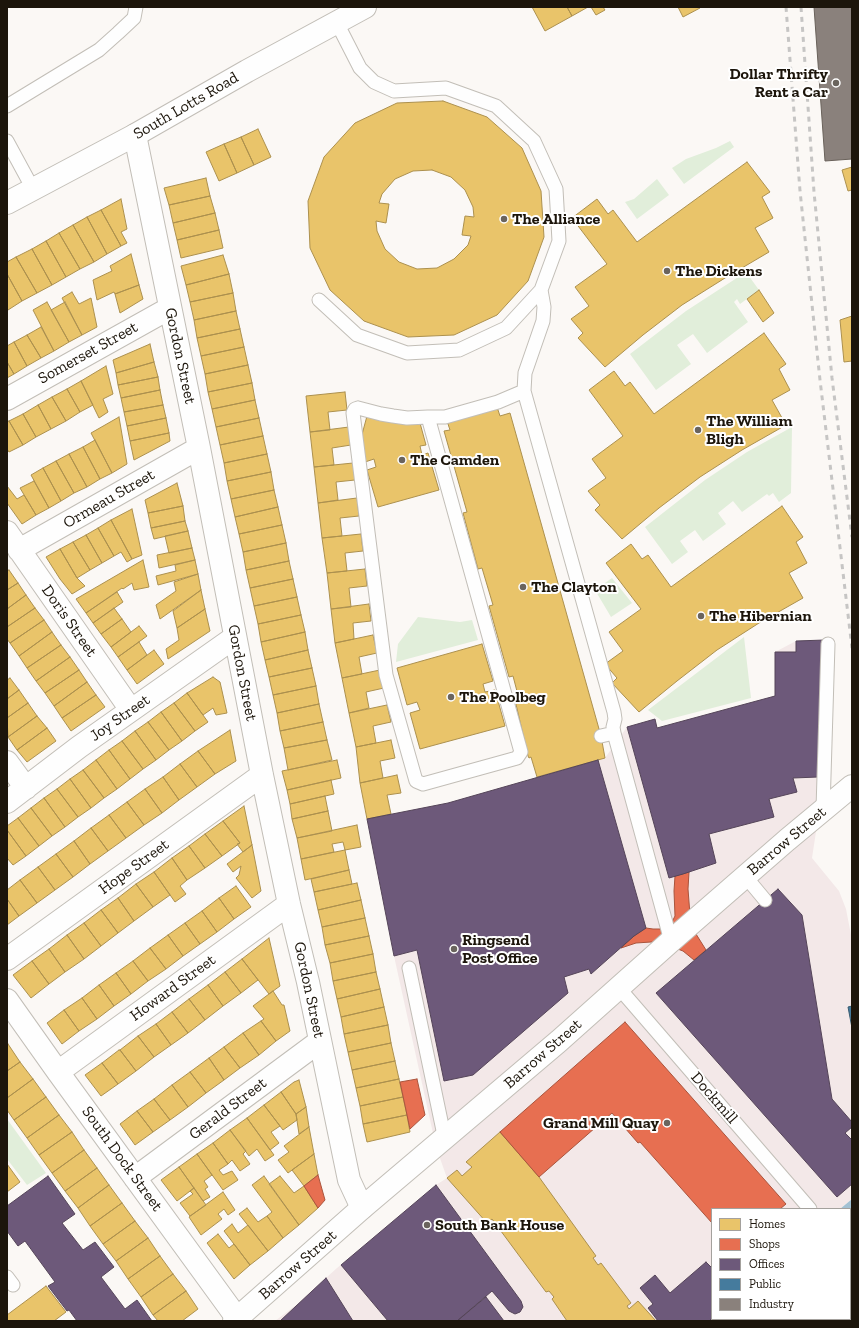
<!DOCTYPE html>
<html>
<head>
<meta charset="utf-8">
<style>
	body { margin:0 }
	#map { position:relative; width:859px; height:1328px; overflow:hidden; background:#fbf8f5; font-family:"Zilla Slab",serif }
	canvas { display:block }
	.frame { position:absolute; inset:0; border:8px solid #1c150b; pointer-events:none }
	.legend { position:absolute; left:711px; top:1208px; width:140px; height:112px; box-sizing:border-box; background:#fff; border:1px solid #a4a19d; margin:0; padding:5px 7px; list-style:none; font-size:12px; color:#1c150b }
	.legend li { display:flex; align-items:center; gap:8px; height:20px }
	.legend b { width:20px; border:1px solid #a4a19d }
</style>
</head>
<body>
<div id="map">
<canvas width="859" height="1328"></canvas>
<div class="frame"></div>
<ul class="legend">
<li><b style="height:11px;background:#e9c46a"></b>Homes</li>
<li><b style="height:11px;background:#e76f51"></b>Shops</li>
<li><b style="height:11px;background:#6d597a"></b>Offices</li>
<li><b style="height:11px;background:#457b9d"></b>Public</li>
<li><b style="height:11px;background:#8a817c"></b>Industry</li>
</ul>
</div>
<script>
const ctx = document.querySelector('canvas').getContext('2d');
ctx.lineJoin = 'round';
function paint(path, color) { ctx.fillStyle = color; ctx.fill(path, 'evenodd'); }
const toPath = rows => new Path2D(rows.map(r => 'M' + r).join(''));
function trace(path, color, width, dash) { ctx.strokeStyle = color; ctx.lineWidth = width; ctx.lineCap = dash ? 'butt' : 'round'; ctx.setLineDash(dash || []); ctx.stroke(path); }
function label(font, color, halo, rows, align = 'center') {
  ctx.font = font + ' "Zilla Slab",serif'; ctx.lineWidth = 4; ctx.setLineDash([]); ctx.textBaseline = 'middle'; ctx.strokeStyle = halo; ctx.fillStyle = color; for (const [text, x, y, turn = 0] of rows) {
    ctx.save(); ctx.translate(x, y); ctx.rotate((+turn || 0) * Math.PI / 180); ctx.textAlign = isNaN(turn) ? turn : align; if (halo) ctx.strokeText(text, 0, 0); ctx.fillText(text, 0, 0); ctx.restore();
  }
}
paint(toPath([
	[825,640,823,786,812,858,839,891,846,909,852,940,852,1199,840,1209,712,1209,713,1319,710,1321,275,1321,296,1305,337,1268,436,1185,447,1178,436,1147,394,956,367,819,448,803,605,758,627,727,655,719,658,728,775,696,775,652,796,641]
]), '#f3e8e8');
paint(toPath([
	[730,141,734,147,684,184,672,168,686,159,716,148],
	[657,179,669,195,637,219,625,202,634,199],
	[746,272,759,290,740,304,737,299,734,302,748,322,707,353,693,334,677,345,691,364,656,390,630,354,686,311],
	[792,427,791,493,779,502,773,493,769,496,767,494,742,512,733,501,718,513,726,524,703,541,695,530,680,541,688,552,672,564,645,527,705,480,747,452],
	[612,578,632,603,611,617,595,590],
	[418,617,460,622,472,620,478,640,396,662,398,644],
	[744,637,751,698,662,721,648,710],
	[7,1119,46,1173,27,1185,7,1159]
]), '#e1eeda');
paint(toPath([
	[852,1199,852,1321,710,1321,713,1319,850,1319,850,1209,840,1209]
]), '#a2c1d3');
const homes = toPath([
	[532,7,567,7,572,16,545,31,532,7],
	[567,7,588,7,572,16,567,7],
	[591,7,603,7,605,10,596,15,591,7],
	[678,7,700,7,700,8,683,17,678,7],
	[443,101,487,117,522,148,541,191,544,237,528,281,497,315,454,335,408,337,364,321,330,290,310,248,308,201,324,157,355,123,397,103,443,101],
	[432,170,451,177,465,190,473,207,474,217,465,216,462,235,471,236,468,245,454,259,437,268,417,269,399,262,385,249,377,231,376,221,386,223,389,204,379,203,382,194,395,179,413,171,432,170],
	[258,129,271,157,254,165,241,137,258,129],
	[241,137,254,165,237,173,224,144,241,137],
	[224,144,237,173,219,181,206,152,224,144],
	[747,162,770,192,762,197,773,218,755,228,769,252,725,278,682,305,643,335,605,367,578,338,583,333,571,319,589,306,575,287,607,264,572,218,597,199,608,214,613,210,637,242,747,162],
	[852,167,852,190,848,191,842,170,852,167],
	[206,178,210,196,169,205,164,188,206,178],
	[210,196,215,213,173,223,169,205,210,196],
	[121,199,127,229,121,232,127,243,121,246,101,210,121,199],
	[101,210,121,246,107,254,87,217,101,210],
	[215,213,219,230,177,240,173,223,215,213],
	[87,217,107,254,94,262,73,225,87,217],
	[73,225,94,262,80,269,59,233,73,225],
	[219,230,223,248,181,258,177,240,219,230],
	[59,233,80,269,66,277,46,241,59,233],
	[46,241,66,277,52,285,32,249,46,241],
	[32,249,52,285,37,293,16,257,32,249],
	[131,254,139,285,115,294,114,292,97,300,93,280,112,271,110,266,131,254],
	[223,255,229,274,186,285,181,266,223,255],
	[16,257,37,293,22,301,7,274,7,262,16,257],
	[7,274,22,301,8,310,7,308,7,274],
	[229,274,233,293,190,302,186,285,229,274],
	[139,285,143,299,120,313,115,294,139,285],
	[759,290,774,313,763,322,747,299,759,290],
	[72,292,79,304,91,298,97,327,82,335,62,298,72,292],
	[233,293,236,311,194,320,190,302,233,293],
	[47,302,69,342,54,351,33,310,47,302],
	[65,302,82,335,69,342,51,310,65,302],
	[236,311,240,329,197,338,194,320,236,311],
	[852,316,852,361,844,362,840,320,852,316],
	[41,327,54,351,41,358,27,335,41,327],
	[240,329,244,347,201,356,197,338,240,329],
	[764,333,786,364,779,369,790,390,772,400,786,425,742,450,700,477,659,508,622,539,595,510,600,505,588,491,606,478,592,459,623,436,589,390,614,371,625,386,630,382,654,414,764,333],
	[27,335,41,358,27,366,14,342,27,335],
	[14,342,27,366,14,374,7,362,7,346,14,342],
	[150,344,154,362,116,373,113,360,150,344],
	[244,347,248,365,205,374,201,356,244,347],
	[7,362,14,374,7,378,7,362],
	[154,362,158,377,118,385,116,373,154,362],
	[248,365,252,383,208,392,205,374,248,365],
	[106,366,113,394,103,399,108,412,99,418,81,381,106,366],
	[158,377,160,390,121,398,118,385,158,377],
	[81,381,93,405,80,412,67,389,81,381],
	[252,383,255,400,212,409,208,392,252,383],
	[67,389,80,412,66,421,52,397,67,389],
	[160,390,163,405,124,412,121,398,160,390],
	[345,392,347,410,328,412,330,430,310,432,306,396,345,392],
	[52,397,66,421,51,429,38,405,52,397],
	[255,400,259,418,216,427,212,409,255,400],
	[38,405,51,429,36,437,23,414,38,405],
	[163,405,166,418,127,426,124,412,163,405],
	[497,407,500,416,510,413,601,736,605,758,537,777,531,757,529,758,528,756,515,700,519,699,513,676,509,677,489,606,493,605,482,568,478,569,463,513,467,512,444,431,450,430,447,421,497,407],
	[23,414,36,437,23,445,9,421,23,414],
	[367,416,420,423,426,445,420,446,422,455,428,453,439,490,378,507,367,470,376,467,374,459,365,462,360,442,367,416],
	[119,417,127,464,112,473,91,433,119,417],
	[166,418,169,433,130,441,127,426,166,418],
	[259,418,263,436,220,445,216,427,259,418],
	[9,421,23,445,9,452,7,449,7,422,9,421],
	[349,427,351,445,332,448,334,465,314,467,310,432,349,427],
	[169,433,170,441,134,460,130,441,169,433],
	[263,436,267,454,224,463,220,445,263,436],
	[95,440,112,473,100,479,83,447,95,440],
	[83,447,100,479,87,487,69,454,83,447],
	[69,454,87,487,74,493,56,461,69,454],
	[267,454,271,472,227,481,224,463,267,454],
	[56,461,74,493,61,501,43,468,56,461],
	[353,463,355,480,336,482,338,500,318,503,314,467,353,463],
	[43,468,61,501,49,508,31,475,43,468],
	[271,472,274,490,231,499,227,481,271,472],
	[34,481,49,508,36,515,20,488,34,481],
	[177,483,183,506,148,513,145,500,177,483],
	[7,486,17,499,24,495,36,515,22,524,7,503,7,486],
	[274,490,278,507,235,517,231,499,274,490],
	[357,498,359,516,340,518,342,536,322,538,318,503,357,498],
	[183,506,185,521,151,528,148,513,183,506],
	[782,506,803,537,796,542,807,563,789,573,803,598,759,623,717,650,677,681,639,712,612,683,617,678,605,664,623,651,609,632,641,609,606,563,631,544,642,559,648,555,671,587,782,506],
	[278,507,282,525,239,534,235,517,278,507],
	[132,509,142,555,132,559,111,520,132,509],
	[111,520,132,559,127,562,121,552,114,556,98,528,111,520],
	[185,521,188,531,154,539,151,528,185,521],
	[282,525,286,543,243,552,239,534,282,525],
	[98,528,114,556,102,563,86,535,98,528],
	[188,531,192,548,169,553,165,536,188,531],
	[361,534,363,551,345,553,347,571,327,573,322,538,361,534],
	[86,535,102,563,90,570,73,542,86,535],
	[73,542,90,570,77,578,60,549,73,542],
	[286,543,289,561,246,570,243,552,286,543],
	[192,548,195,560,159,568,157,555,192,548],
	[60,549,77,578,85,586,72,594,60,579,46,557,60,549],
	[143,560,149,587,134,590,132,583,123,589,122,588,86,613,76,599,143,560],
	[195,560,198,574,158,585,156,576,176,571,175,565,195,560],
	[289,561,293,579,250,588,246,570,289,561],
	[365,569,367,586,349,588,351,607,331,609,327,573,365,569],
	[9,570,18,583,7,590,7,571,9,570],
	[198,574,201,590,160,619,156,605,176,591,174,582,198,574],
	[293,579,297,597,254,606,250,588,293,579],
	[18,583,26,595,7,609,7,590,18,583],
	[201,590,205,609,177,628,173,611,201,590],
	[117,592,123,602,93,623,86,613,117,592],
	[26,595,35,608,7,627,7,609,26,595],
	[297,597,301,615,258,624,254,606,297,597],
	[369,604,371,621,353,623,354,639,335,643,331,609,369,604],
	[35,608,44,620,10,643,7,639,7,627,35,608],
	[114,608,122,619,101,634,93,623,114,608],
	[205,609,210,631,168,659,166,649,179,640,177,628,205,609],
	[301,615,305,632,261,642,258,624,301,615],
	[122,619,131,632,111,647,101,634,122,619],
	[44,620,52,632,19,656,10,643,44,620],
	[139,626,147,636,118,657,111,647,139,626],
	[52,632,61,645,27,668,19,656,52,632],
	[305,632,308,650,265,660,261,642,305,632],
	[373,635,377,653,359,657,362,674,342,678,335,643,373,635],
	[139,642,147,655,127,670,118,657,139,642],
	[482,644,493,681,483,684,485,692,495,690,505,726,420,749,410,713,420,710,417,702,407,705,397,668,482,644],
	[61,645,70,657,36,681,27,668,61,645],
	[154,650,164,664,137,684,127,670,154,650],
	[308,650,312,668,269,677,265,660,308,650],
	[70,657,79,670,45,693,36,681,70,657],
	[312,668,316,686,273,695,269,677,312,668],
	[79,670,87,682,54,706,45,693,79,670],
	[380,670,384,688,366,692,369,708,349,713,342,678,380,670],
	[213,677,220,682,227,713,216,715,213,708,203,715,187,693,213,677],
	[10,678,19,690,7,699,7,680,10,678],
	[87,682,96,695,62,718,54,706,87,682],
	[316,686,319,704,277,713,273,695,316,686],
	[19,690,28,703,7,718,7,699,19,690],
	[187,693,208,722,195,731,174,703,187,693],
	[96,695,105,707,71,731,62,718,96,695],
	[28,703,37,716,8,737,7,718,28,703],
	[174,703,195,731,182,741,161,712,174,703],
	[319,704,323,722,280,731,277,713,319,704],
	[387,705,391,722,373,726,376,743,356,747,349,713,387,705],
	[161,712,182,741,169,750,148,722,161,712],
	[37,716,47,728,17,750,8,737,37,716],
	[148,722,169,750,156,760,135,731,148,722],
	[323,722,327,740,284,748,280,731,323,722],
	[47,728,56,741,27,762,17,750,47,728],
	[230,730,236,761,215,774,198,751,230,730],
	[135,731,156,760,143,769,122,741,135,731],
	[327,740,332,760,288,770,284,748,327,740],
	[391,740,395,758,380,761,383,778,360,783,356,747,391,740],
	[122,741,143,769,130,779,109,750,122,741],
	[109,750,130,779,117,789,96,760,109,750],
	[198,751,215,774,197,787,180,764,198,751],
	[96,760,117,789,104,798,83,770,96,760],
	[337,760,341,778,287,790,282,771,337,760],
	[180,764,197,787,179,800,163,777,180,764],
	[83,770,104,798,91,808,70,779,83,770],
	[397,775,401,793,387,795,391,814,367,819,360,783,397,775],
	[163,777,179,800,162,813,145,789,163,777],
	[70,779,91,808,78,817,57,789,70,779],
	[331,780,334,794,290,804,287,790,331,780],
	[57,789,78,817,65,827,44,798,57,789],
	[145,789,162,813,144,825,127,802,145,789],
	[325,796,328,811,292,819,290,804,325,796],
	[44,798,65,827,52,836,31,808,44,798],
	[127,802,144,825,126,838,109,815,127,802],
	[244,806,252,845,243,852,237,844,240,843,223,821,244,806],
	[31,808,52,836,39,846,18,818,31,808],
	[328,811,332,831,297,838,292,819,328,811],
	[109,815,126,838,108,851,91,828,109,815],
	[18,818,39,846,26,856,7,830,7,826,18,818],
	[223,821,240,843,222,856,205,834,223,821],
	[357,825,361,847,345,850,343,842,332,844,334,852,301,859,297,838,357,825],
	[91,828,108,851,90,864,74,841,91,828],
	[7,830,26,856,13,865,7,858,7,830],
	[205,834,222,856,205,868,189,846,205,834],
	[74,841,90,864,73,877,56,854,74,841],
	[252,845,261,891,252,898,236,878,239,875,241,866,233,872,227,864,252,845],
	[189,846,205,868,187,880,172,858,189,846],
	[345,850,349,870,305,880,301,859,345,850],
	[56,854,73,877,55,890,38,867,56,854],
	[172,858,187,880,180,886,186,894,175,902,154,872,172,858],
	[38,867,55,890,37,903,20,880,38,867],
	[349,870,352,884,314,892,311,879,349,870],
	[154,872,170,895,153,907,136,884,154,872],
	[20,880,37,903,19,916,7,899,7,890,20,880],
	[357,883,361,900,318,910,314,892,357,883],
	[136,884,153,907,134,921,118,898,136,884],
	[236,886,251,907,234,919,219,898,236,886],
	[118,898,134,921,118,933,101,910,118,898],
	[219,898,234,919,217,932,202,911,219,898],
	[7,899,19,916,7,925,7,899],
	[361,900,365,918,322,927,318,910,361,900],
	[101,910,118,933,101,946,84,923,101,910],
	[202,911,217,932,200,944,185,923,202,911],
	[365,918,369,936,325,945,322,927,365,918],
	[84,923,101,946,84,959,67,935,84,923],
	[185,923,200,944,183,956,168,935,185,923],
	[67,935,84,959,65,972,49,949,67,935],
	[168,935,183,956,166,969,150,948,168,935],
	[369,936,373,954,330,963,325,945,369,936],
	[269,938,280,986,269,994,242,959,269,938],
	[150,948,166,969,148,981,133,961,150,948],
	[49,949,65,972,49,984,32,961,49,949],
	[373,954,376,972,333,981,330,963,373,954],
	[242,959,258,980,241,993,225,972,242,959],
	[32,961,49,984,31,998,13,975,32,961],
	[133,961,148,981,131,994,116,973,133,961],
	[225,972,241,993,223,1006,208,985,225,972],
	[376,972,380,989,337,999,333,981,376,972],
	[116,973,131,994,114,1006,99,985,116,973],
	[99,985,114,1006,97,1019,82,998,99,985],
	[208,985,223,1006,205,1020,189,999,208,985],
	[380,989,384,1007,341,1017,337,999,380,989],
	[273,991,282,1005,284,1005,290,1031,276,1041,261,1021,264,1019,253,1006,273,991],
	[82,998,97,1019,79,1031,64,1010,82,998],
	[189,999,205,1020,188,1033,172,1012,189,999],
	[384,1007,388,1025,344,1034,341,1017,384,1007],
	[64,1010,79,1031,62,1044,47,1023,64,1010],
	[172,1012,188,1033,171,1045,156,1024,172,1012],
	[261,1021,276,1041,259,1055,243,1033,261,1021],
	[156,1024,171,1045,154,1057,138,1036,156,1024],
	[388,1025,391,1043,348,1052,344,1034,388,1025],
	[243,1033,259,1055,240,1068,224,1047,243,1033],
	[138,1036,154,1057,136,1071,120,1050,138,1036],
	[391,1043,395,1061,352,1070,348,1052,391,1043],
	[8,1044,20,1062,7,1071,7,1045,8,1044],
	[224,1047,240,1068,224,1080,209,1058,224,1047],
	[119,1050,120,1050,136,1071,118,1084,102,1063,119,1050],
	[209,1058,224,1080,206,1093,190,1072,209,1058],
	[395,1061,399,1079,356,1088,352,1070,395,1061],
	[20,1062,33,1079,7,1098,7,1071,20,1062],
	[102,1063,118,1084,101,1096,85,1075,102,1063],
	[190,1072,206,1093,188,1107,172,1085,190,1072],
	[33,1079,46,1097,14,1120,7,1110,7,1098,33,1079],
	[399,1079,403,1097,360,1106,356,1088,399,1079],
	[299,1080,306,1107,296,1114,281,1092,294,1082,299,1080],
	[172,1085,188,1107,170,1120,154,1099,172,1085],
	[281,1092,296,1114,297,1120,283,1130,264,1105,281,1092],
	[46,1097,59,1115,27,1138,14,1120,46,1097],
	[403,1097,407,1115,363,1124,360,1106,403,1097],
	[154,1099,170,1120,153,1132,137,1111,154,1099],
	[264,1105,280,1126,271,1132,279,1143,270,1150,247,1118,264,1105],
	[306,1107,309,1127,299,1134,296,1114,306,1107],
	[137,1111,153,1132,135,1145,120,1124,137,1111],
	[59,1115,72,1132,39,1155,27,1138,59,1115],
	[407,1115,410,1132,367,1142,363,1124,407,1115],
	[247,1118,274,1155,265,1161,257,1149,249,1156,230,1130,247,1118],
	[309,1127,314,1154,288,1173,278,1160,289,1152,284,1146,309,1127],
	[230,1130,246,1151,243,1154,250,1164,240,1171,232,1160,228,1164,213,1143,230,1130],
	[72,1132,84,1150,52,1173,39,1155,72,1132],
	[500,1132,539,1177,596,1256,593,1258,598,1265,601,1263,631,1303,627,1306,629,1309,638,1301,656,1321,567,1321,552,1299,554,1297,549,1291,546,1292,492,1219,487,1223,447,1178,457,1170,462,1176,472,1167,466,1162,500,1132],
	[213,1143,228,1164,219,1170,223,1175,232,1171,238,1180,223,1190,197,1154,213,1143],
	[84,1150,97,1168,65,1191,52,1173,84,1150],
	[197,1154,212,1175,204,1181,208,1187,205,1189,210,1197,203,1201,179,1167,197,1154],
	[314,1154,318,1175,304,1186,292,1170,314,1154],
	[7,1164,20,1182,7,1192,7,1164],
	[179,1167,194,1188,177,1201,161,1180,179,1167],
	[97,1168,109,1185,78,1208,65,1191,97,1168],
	[264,1176,299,1225,283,1238,267,1216,272,1212,252,1185,264,1176],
	[280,1176,294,1193,304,1186,318,1208,299,1225,269,1184,280,1176],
	[109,1185,122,1203,90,1226,78,1208,109,1185],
	[194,1188,206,1205,190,1216,180,1203,193,1194,190,1191,194,1188],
	[223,1192,235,1210,228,1215,224,1209,218,1214,222,1219,201,1235,189,1217,223,1192],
	[122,1203,135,1221,103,1244,90,1226,122,1203],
	[247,1208,258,1222,267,1216,283,1238,268,1251,239,1214,247,1208],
	[135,1221,148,1238,116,1261,103,1244,135,1221],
	[232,1224,238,1233,248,1225,268,1251,250,1265,224,1231,232,1224],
	[218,1234,229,1248,234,1244,250,1265,234,1279,207,1243,218,1234],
	[148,1238,160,1256,128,1279,116,1261,148,1238],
	[160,1256,173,1274,141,1297,128,1279,160,1256],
	[173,1274,186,1291,153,1315,141,1297,173,1274],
	[46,1286,66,1312,54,1321,7,1321,7,1315,46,1286],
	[186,1291,198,1309,182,1321,158,1321,153,1315,186,1291]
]);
paint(homes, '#e9c46a');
trace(homes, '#ac904e', 1);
const shops = toPath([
	[689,872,688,889,690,915,696,934,706,950,694,960,683,951,662,943,651,942,636,943,621,948,634,936,646,928,653,929,662,929,672,922,675,916,674,891,675,876,689,872],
	[625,1022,786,1204,780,1209,712,1209,712,1223,640,1142,638,1143,612,1113,539,1177,500,1132,625,1022],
	[417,1079,425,1115,410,1129,400,1082,417,1079],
	[318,1175,325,1200,318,1208,304,1186,318,1175]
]);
paint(shops, '#e76f51');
trace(shops, '#aa543c', 1);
const offices = toPath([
	[825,640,818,777,793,778,797,792,769,799,774,817,709,834,716,863,683,874,669,878,627,727,655,719,657,728,775,696,775,652,796,652,796,641,825,640],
	[598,760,646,928,634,936,591,974,589,969,564,977,568,993,473,1075,444,1081,417,950,394,956,367,819,448,803,598,760],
	[778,889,802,915,832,1099,852,1122,852,1127,845,1133,852,1140,852,1184,837,1197,656,993,778,889],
	[48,1176,75,1214,62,1223,83,1250,95,1242,114,1267,101,1277,125,1309,137,1300,152,1321,77,1321,69,1310,67,1311,48,1286,55,1282,25,1241,18,1246,7,1231,7,1206,48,1176],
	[436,1185,521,1301,523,1307,520,1312,515,1314,509,1311,492,1291,457,1321,388,1321,341,1265,436,1185],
	[706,1262,712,1268,712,1318,709,1321,658,1321,648,1308,653,1304,640,1288,655,1275,670,1293,706,1262],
	[326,1278,353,1321,280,1321,326,1278],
	[486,1297,504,1321,457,1321,486,1297]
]);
paint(offices, '#6d597a');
trace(offices, '#554559', 1);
const public = toPath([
	[852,1006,852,1028,848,1007,852,1006]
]);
paint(public, '#457b9d');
trace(public, '#395c71', 1);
const industry = toPath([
	[814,7,852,7,852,159,825,161,814,7]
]);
paint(industry, '#8a817c');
trace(industry, '#69615a', 1);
const service = toPath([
	[7,106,99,50,118,33,134,18,136,7],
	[7,141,33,189],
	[541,290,544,307,543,321,525,373,524,391,614,712,615,719,613,727,614,733,671,941],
	[319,300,357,335,407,353,459,350,506,328,541,290,559,241,556,189,534,141,496,106,446,88,394,91,374,82,360,68,337,23],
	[358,408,381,414,393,416,407,418,428,417,521,752,517,758,423,784,416,781,386,675,353,413,355,409,358,408],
	[428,417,445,417,498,402,524,391],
	[601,736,614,733],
	[823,809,828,644],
	[745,876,765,900],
	[409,968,445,1140],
	[619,988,810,1209],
	[7,1277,13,1285]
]);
const minor = toPath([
	[135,135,199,448,262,775,289,904,308,982,349,1180,362,1208],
	[7,399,170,308],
	[7,532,131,710],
	[19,550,199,448],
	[7,762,26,788],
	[7,802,79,747,235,637],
	[7,959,262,775],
	[7,1000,58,1072,237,1318],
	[58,1072,289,904],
	[135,1178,320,1041]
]);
const tertiary = toPath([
	[7,203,135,135,247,71,365,7],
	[234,1321,362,1208,559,1041,671,941,787,840,852,786]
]);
trace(service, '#c2beb7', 15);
trace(minor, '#c2beb7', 24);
trace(tertiary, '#c2beb7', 24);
trace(service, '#fefefe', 13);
trace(minor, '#fefefe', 22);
trace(tertiary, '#fefefe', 22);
trace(toPath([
	[786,7,800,191,820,380,852,648],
	[801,7,814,192,832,378,852,537]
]), '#c6c5c4', 3, [5, 5]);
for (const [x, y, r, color] of [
	[836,83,4,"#6a645d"],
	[504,219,4,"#6a645d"],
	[667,271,4,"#6a645d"],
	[698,430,4,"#6a645d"],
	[402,460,4,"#6a645d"],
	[523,587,4,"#6a645d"],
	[701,616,4,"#6a645d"],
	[451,697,4,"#6a645d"],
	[454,949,4,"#6a645d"],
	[667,1123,4,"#6a645d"],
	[427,1225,4,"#6a645d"]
]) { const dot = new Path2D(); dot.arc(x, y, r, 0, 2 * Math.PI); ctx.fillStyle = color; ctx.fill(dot); trace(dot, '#fff', 1.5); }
label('bold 16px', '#1c150b', '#fff', [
	["Dollar Thrifty",828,74,"right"],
	["Rent a Car",828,92,"right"],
	["The Alliance",512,219],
	["The Dickens",675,271],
	["The William",706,421],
	["Bligh",706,439],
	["The Camden",410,460],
	["The Clayton",531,587],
	["The Hibernian",709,616],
	["The Poolbeg",459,697],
	["Ringsend",462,940],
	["Post Office",462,958],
	["Grand Mill Quay",659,1123,"right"],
	["South Bank House",435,1225]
], 'left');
label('16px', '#1c150b', '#fff', [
	["South Lotts Road",186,106,-30],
	["Somerset Street",88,353,-29],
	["Gordon Street",180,356,78],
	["Ormeau Street",109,499,-30],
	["Doris Street",69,621,55],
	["Gordon Street",242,673,79],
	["Joy Street",120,718,-35],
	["Barrow Street",787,841,-40],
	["Hope Street",134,867,-36],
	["Howard Street",173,988,-36],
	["Gordon Street",309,990,78],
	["Barrow Street",543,1054,-41],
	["Dockmill",714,1098,49],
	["Gerald Street",228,1109,-37],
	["South Dock Street",122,1159,54],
	["Barrow Street",298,1265,-41]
]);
</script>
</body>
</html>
